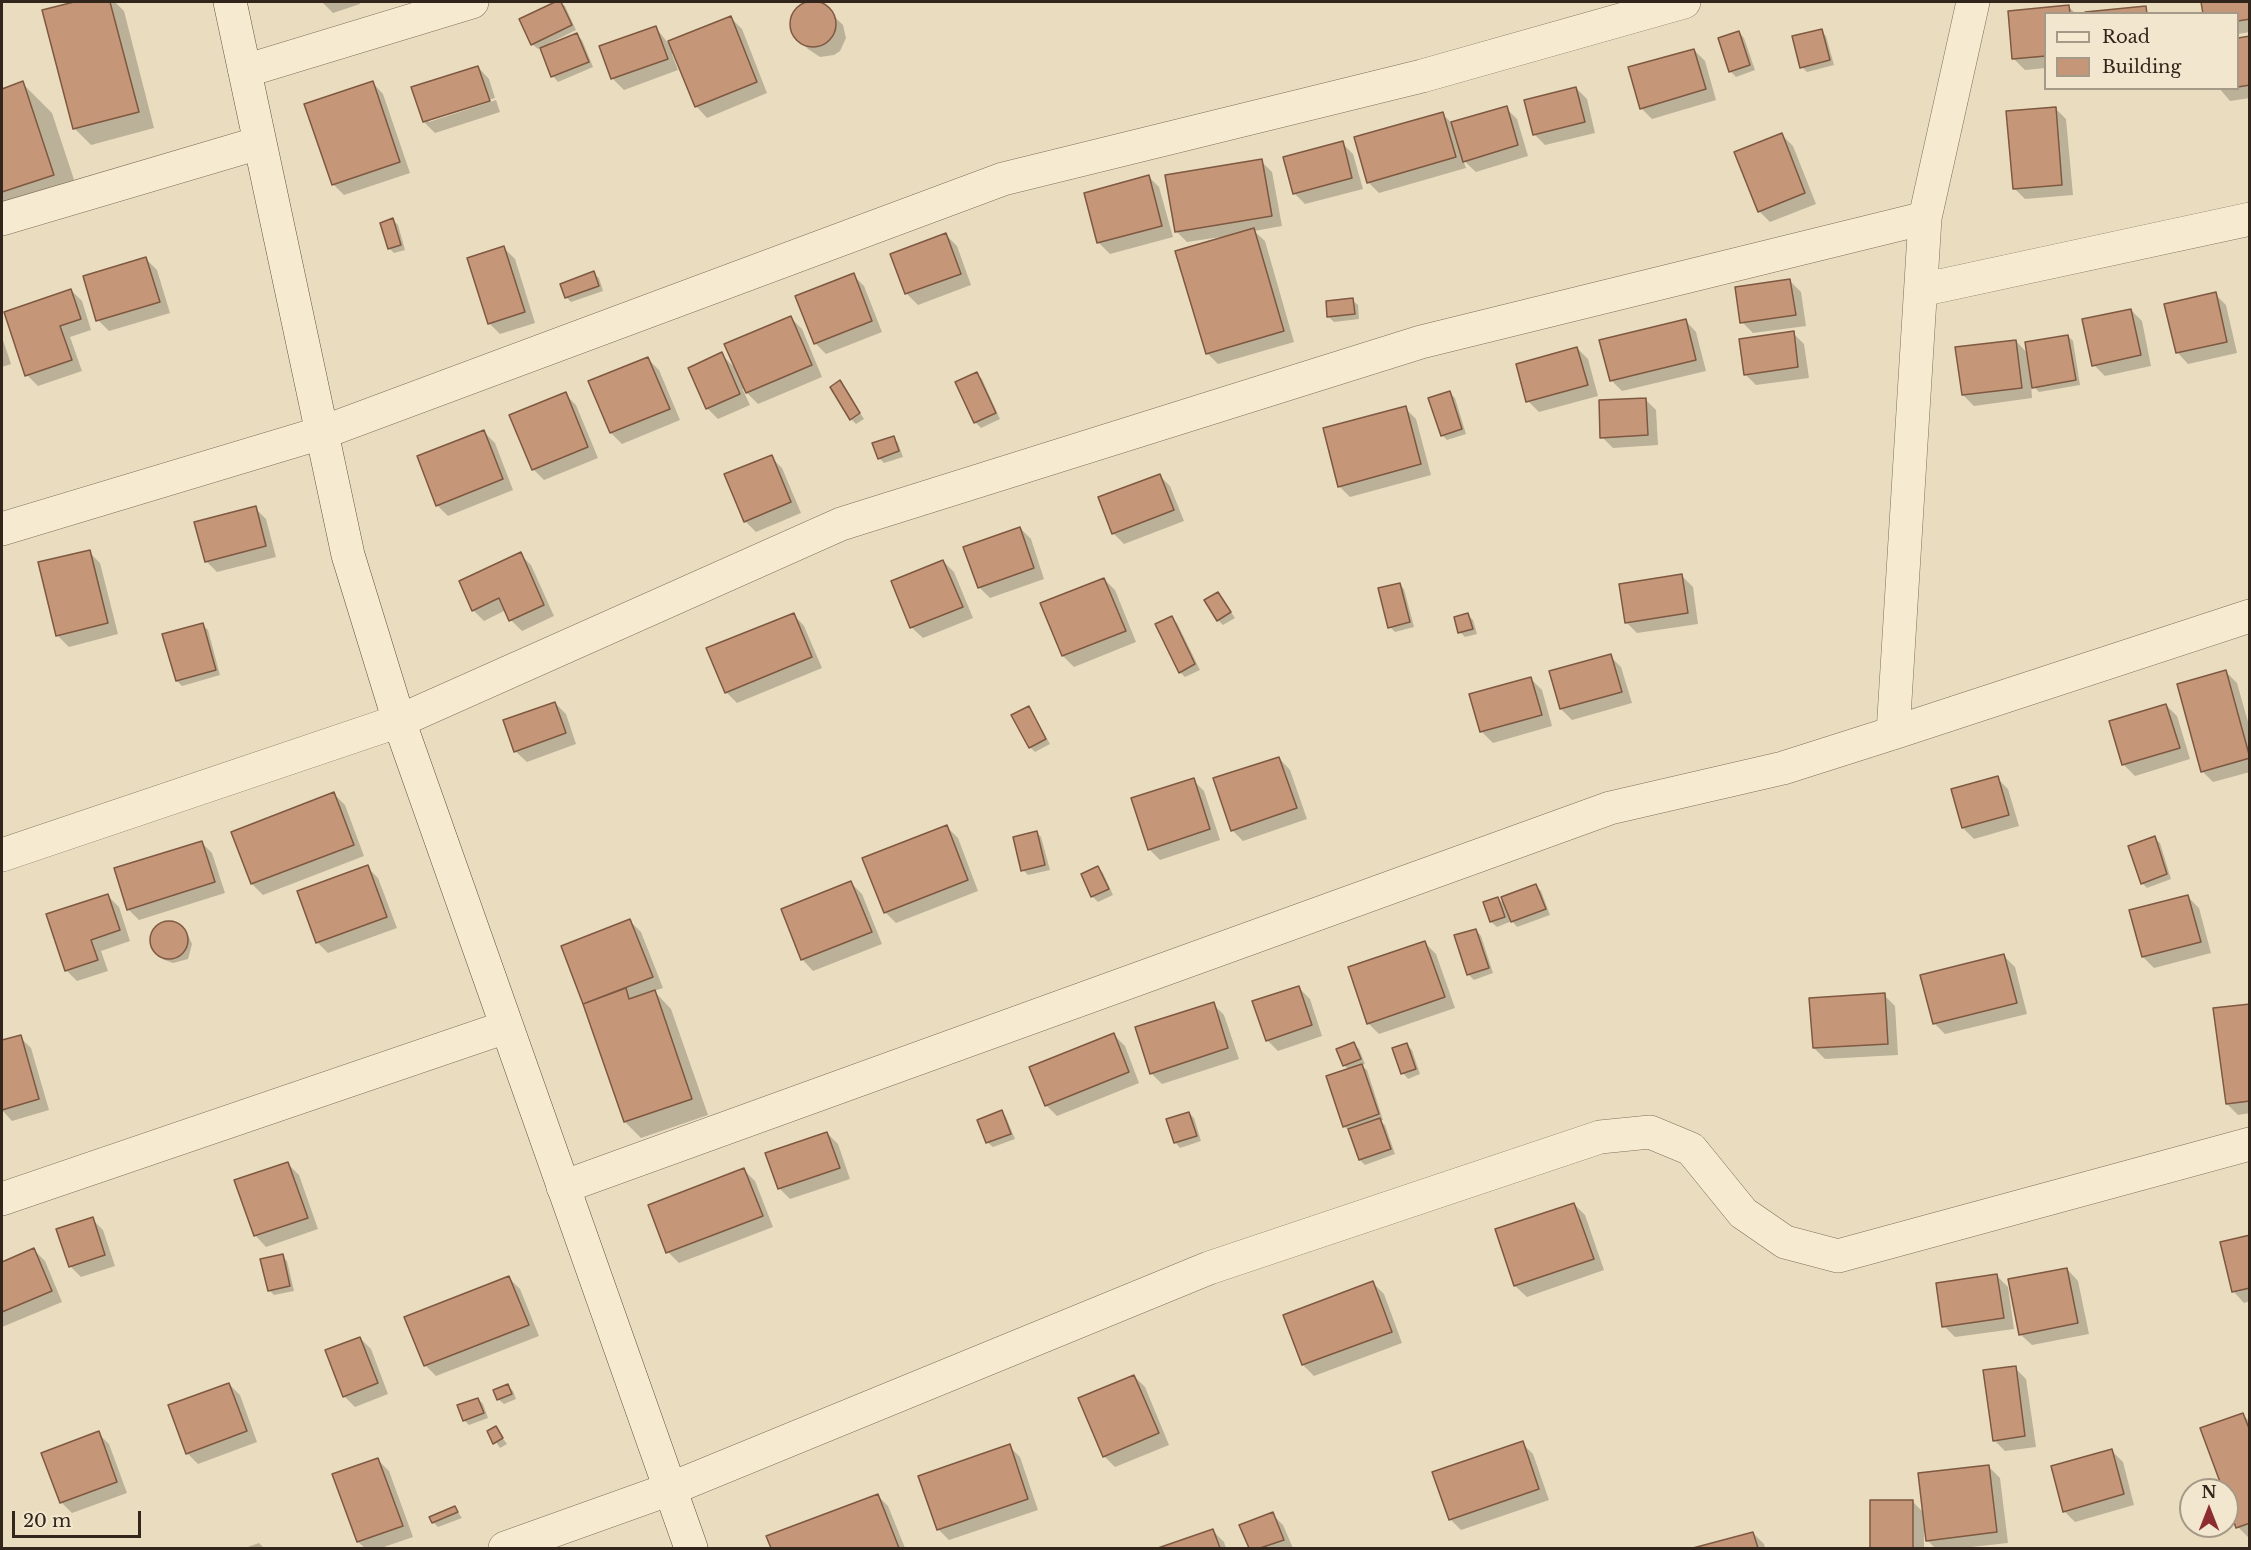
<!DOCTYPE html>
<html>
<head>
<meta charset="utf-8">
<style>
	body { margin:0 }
	#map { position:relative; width:2251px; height:1550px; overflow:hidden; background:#eaddbf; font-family:"Libre Baskerville",serif }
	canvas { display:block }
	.frame { position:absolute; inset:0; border:3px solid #32261c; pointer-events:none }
	.legend { position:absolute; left:2044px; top:12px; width:195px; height:78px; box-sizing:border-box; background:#f2e7ce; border:2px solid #a59a87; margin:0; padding:8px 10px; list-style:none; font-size:18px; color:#32261c }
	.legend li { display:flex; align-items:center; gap:12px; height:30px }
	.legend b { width:30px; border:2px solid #a59a87 }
	.north { position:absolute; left:2179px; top:1478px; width:60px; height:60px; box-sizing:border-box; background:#f2e7ce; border:2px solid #a59a87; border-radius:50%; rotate:0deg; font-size:16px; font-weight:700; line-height:24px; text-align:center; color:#32261c }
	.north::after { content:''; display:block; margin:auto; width:21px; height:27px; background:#8c2e2f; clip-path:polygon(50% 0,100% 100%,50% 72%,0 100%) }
	.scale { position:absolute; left:12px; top:1511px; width:129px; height:27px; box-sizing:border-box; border:3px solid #32261c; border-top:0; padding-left:8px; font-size:18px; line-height:21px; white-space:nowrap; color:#32261c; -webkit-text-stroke:4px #f2e7ce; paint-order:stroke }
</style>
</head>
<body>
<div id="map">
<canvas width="2251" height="1550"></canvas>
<div class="frame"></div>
<ul class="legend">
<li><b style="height:8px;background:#f6ead1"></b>Road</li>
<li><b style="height:16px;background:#c59778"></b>Building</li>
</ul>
<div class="north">N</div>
<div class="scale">20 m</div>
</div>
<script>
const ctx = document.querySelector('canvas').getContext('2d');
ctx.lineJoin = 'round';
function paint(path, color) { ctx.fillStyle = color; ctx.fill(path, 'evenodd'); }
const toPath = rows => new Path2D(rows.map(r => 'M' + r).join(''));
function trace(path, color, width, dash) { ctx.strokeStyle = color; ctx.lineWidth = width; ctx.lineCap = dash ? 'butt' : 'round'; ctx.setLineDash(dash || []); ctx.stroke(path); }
paint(toPath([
	[80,2,115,2,124,11,154,128,91,145,74,128,44,11],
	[322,2,359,2,360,4,333,13],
	[558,2,565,6,576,30,550,43,551,45,577,35,582,40,593,67,558,82,553,76,541,47,538,49,532,44,521,20],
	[814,2,820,3,843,25,846,38,840,51,834,55,820,57,808,49,796,38,791,25,792,18,800,6],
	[2203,2,2250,2,2250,32,2238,34,2238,14,2205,14],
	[2068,6,2076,14,2046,14,2046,68,2025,70,2014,59,2010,12],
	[731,18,742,29,767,93,707,118,696,106,675,53,672,54,678,70,624,90,613,79,601,47,656,28,668,43],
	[1821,31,1826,36,1834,65,1807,72,1802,67],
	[1739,32,1744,38,1755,70,1736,77,1730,71],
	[2250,37,2250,98,2230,101,2219,88,2238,88,2238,40],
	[1694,50,1705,61,1716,100,1652,119,1641,108],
	[478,67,489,79,495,98,429,119,429,122,496,100,500,112,435,133,424,122],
	[372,82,383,94,410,173,344,195,333,184],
	[22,83,52,113,82,204,2,222,2,90],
	[1576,88,1587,99,1595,133,1545,145,1534,134],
	[1506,108,1517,119,1528,156,1476,172,1463,160,1466,168,1379,193,1368,182,1442,114,1452,123],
	[2055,108,2066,119,2073,195,2025,199,2014,188],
	[1782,135,1793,146,1816,204,1770,222,1759,211],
	[1342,143,1353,154,1363,189,1305,204,1294,193],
	[1261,161,1272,172,1282,226,1254,231,1265,241,1294,342,1218,364,1207,353,1227,236,1187,242,1176,231],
	[1148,176,1159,187,1173,237,1110,254,1099,243,1086,194],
	[393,220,398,225,405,250,394,253,389,248],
	[946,235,957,246,971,285,918,305,907,294,892,254],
	[504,248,515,259,535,323,500,334,489,323],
	[146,259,157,270,170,313,109,331,98,320],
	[593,273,599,278,603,291,571,302,566,297],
	[853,275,864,286,882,332,826,354,815,343],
	[1790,281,1801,292,1806,326,1753,333,1742,322],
	[71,290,82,301,91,330,70,337,82,371,38,386,27,375],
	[2215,294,2226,305,2237,353,2188,364,2177,352],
	[1352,300,1358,305,1359,319,1334,322,1329,317],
	[2131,310,2142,321,2151,366,2105,376,2094,365],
	[791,318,802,329,822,377,758,404,742,388,750,405,718,419,707,408,721,354,737,370],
	[1685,320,1696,332,1706,371,1622,391,1611,380],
	[1793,333,1804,344,1809,378,1756,385,1745,374],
	[2068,336,2073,341,2080,385,2039,392,2031,384,2032,398,1974,406,1963,395,2016,341,2028,354],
	[2,337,11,364,2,367],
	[1577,348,1588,359,1598,396,1539,412,1528,401],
	[648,359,659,370,680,420,622,444,611,433,590,382],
	[977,374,982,379,1000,419,981,428,976,423,957,383],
	[840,382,864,419,856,424,851,419],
	[1450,393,1455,398,1466,434,1447,440,1442,435],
	[565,394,576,405,598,458,544,480,533,469],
	[1645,399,1656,410,1658,445,1613,448,1602,437],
	[1405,408,1416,419,1431,475,1350,497,1339,486],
	[484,432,495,443,513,490,448,516,437,505],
	[893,437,898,443,903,457,884,463,879,458],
	[771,457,782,468,801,513,756,532,745,521],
	[1159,475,1170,486,1184,521,1124,544,1113,533],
	[255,508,266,519,276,557,217,572,206,561],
	[1020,528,1031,539,1044,579,990,598,979,587],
	[89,552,100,563,118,634,69,647,58,636],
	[520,554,531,565,554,616,522,631,511,620,506,610,484,621,473,610],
	[943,561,954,572,973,618,923,638,911,627],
	[1682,576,1693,587,1698,624,1637,633,1626,622],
	[1104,579,1115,590,1136,642,1074,667,1063,656],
	[1399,584,1404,589,1414,627,1395,632,1390,627],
	[1222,599,1235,618,1223,625,1218,620],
	[793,614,804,626,822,668,737,703,726,692],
	[1468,615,1473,620,1477,634,1465,637,1460,632],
	[1172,618,1177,623,1200,670,1185,677,1180,672],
	[203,625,208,630,220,675,182,686,177,681],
	[1610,656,1621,667,1632,703,1572,720,1561,709],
	[2226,672,2237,683,2250,729,2250,772,2213,782,2202,771],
	[1531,679,1542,690,1552,726,1493,743,1482,732,1471,695],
	[555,703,566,714,576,744,527,762,515,751],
	[2166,705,2177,716,2190,759,2135,776,2124,765,2111,722],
	[1028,708,1033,713,1050,744,1035,752,1030,747],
	[1279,758,1290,770,1307,819,1243,841,1232,830],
	[1997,778,2008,789,2019,826,1974,839,1963,828],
	[1193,780,1204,791,1220,840,1160,860,1149,849],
	[334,794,345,805,364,856,263,895,252,884,233,833],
	[947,827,958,838,978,891,896,923,885,912],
	[1036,832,1041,837,1050,870,1028,875,1023,870],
	[2154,838,2160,843,2171,879,2147,888,2142,883],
	[201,842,212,853,225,893,139,920,128,909],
	[367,867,378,878,397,928,328,953,317,942],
	[1098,867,1103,873,1113,895,1098,902,1092,896,1083,874],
	[851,883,862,894,882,944,813,971,802,959],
	[1535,885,1541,891,1550,915,1517,927,1512,921,1497,927,1491,922,1498,898,1507,907],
	[108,896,119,907,130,941,101,951,108,971,77,981,66,970],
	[2188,897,2199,908,2211,953,2154,968,2143,957],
	[630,921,641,932,663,988,654,991,671,1009,708,1115,641,1138,625,1122,586,1006,563,947],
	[164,923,176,924,187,933,192,944,188,959,173,963,162,959,157,953,152,942,154,930],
	[1476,930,1481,936,1493,973,1474,980,1469,975,1456,936],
	[1425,943,1436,954,1455,1008,1379,1034,1368,1023],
	[2004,956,2015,967,2027,1014,1945,1034,1934,1023],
	[1299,988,1310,999,1322,1036,1278,1051,1267,1040],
	[1884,995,1895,1006,1898,1055,1825,1059,1814,1048],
	[1213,1004,1224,1015,1239,1059,1162,1084,1151,1073],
	[2250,1006,2250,1113,2238,1115,2227,1104],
	[1114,1035,1125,1046,1139,1083,1057,1116,1046,1105],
	[20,1037,31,1048,49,1110,12,1121,2,1110,2,1042],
	[1354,1044,1359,1049,1365,1064,1361,1065,1367,1070,1383,1120,1380,1121,1385,1125,1395,1154,1365,1165,1360,1160,1349,1131,1344,1126,1349,1070,1344,1065],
	[1407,1045,1412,1050,1420,1074,1408,1079,1403,1073,1394,1049],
	[1001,1112,1006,1117,1015,1139,993,1147,987,1142],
	[1189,1113,1194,1118,1201,1141,1180,1148,1175,1142],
	[827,1133,838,1144,850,1179,790,1199,779,1188],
	[287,1163,299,1175,318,1229,266,1247,255,1235],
	[744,1170,755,1181,773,1227,679,1263,668,1252],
	[1574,1204,1585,1215,1604,1270,1527,1297,1515,1286,1497,1230],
	[92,1219,103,1230,115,1266,81,1277,70,1266],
	[2250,1236,2250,1301,2244,1303,2233,1291],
	[34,1250,45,1261,62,1302,2,1327,2,1264],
	[282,1256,287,1261,294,1291,274,1295,269,1290],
	[2067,1269,2078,1281,2089,1334,2032,1345,2020,1334],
	[1997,1276,2008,1287,2014,1329,1955,1337,1944,1326],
	[509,1278,520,1289,539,1336,436,1376,425,1365],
	[1373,1283,1384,1294,1402,1343,1314,1376,1303,1365],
	[360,1338,371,1349,388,1394,355,1407,344,1396],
	[2015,1368,2026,1379,2036,1447,2005,1451,1994,1440],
	[1134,1376,1145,1387,1169,1445,1115,1467,1104,1456],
	[229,1384,240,1395,257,1442,198,1464,187,1453],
	[508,1386,513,1391,516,1399,504,1404,498,1399],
	[478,1399,483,1404,488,1418,469,1425,464,1420],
	[2243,1415,2250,1422,2249,1538,2238,1527,2227,1498],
	[495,1428,507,1444,500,1448,489,1432],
	[98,1433,109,1444,127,1493,72,1513,61,1502],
	[1522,1443,1533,1454,1549,1500,1461,1530,1450,1519],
	[1009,1446,1020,1457,1038,1510,949,1540,938,1529],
	[2112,1451,2123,1462,2134,1505,2075,1522,2064,1511],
	[378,1460,389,1471,413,1537,381,1548,365,1548,358,1542],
	[1989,1467,2000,1478,2008,1543,1962,1548,1935,1548,1927,1540,1926,1531,1924,1531,1924,1548,1872,1548,1872,1502,1913,1502,1924,1513],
	[877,1495,888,1506,905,1548,773,1548,768,1537],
	[455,1508,462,1518,438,1527,433,1522],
	[1272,1514,1283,1525,1293,1548,1250,1548,1241,1526],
	[1213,1531,1224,1542,1226,1548,1163,1548],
	[1753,1533,1764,1544,1765,1548,1699,1548],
	[259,1543,264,1548,245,1548]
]), '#0003');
const building = toPath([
	'790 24a23 23 0 1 1 46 0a23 23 0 1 1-46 0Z',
	[74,2,110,2,139,112,73,129,42,10,74,2],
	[555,2,561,2,572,25,531,45,519,19,555,2],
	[2201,2,2250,2,2250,19,2238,21,2238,14,2203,14,2201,2],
	[2069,5,2070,14,2046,14,2046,56,2012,59,2008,11,2069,5],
	[2146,6,2147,14,2085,14,2085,12,2146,6],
	[731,16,757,82,695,107,668,41,731,16],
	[656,26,668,59,611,79,599,46,656,26],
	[1822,29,1830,60,1800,68,1792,36,1822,29],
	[1739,31,1750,65,1729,72,1718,38,1739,31],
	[577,33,589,62,551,77,540,48,577,33],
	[2250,36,2250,85,2238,87,2238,38,2250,36],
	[1694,49,1706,89,1640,109,1628,67,1694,49],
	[478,66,490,101,423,122,411,87,478,66],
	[23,81,54,175,2,192,2,89,23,81],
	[373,81,400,162,332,185,304,104,373,81],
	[1576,87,1585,122,1533,135,1524,100,1576,87],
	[1507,106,1518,145,1463,162,1451,122,1507,106],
	[2056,107,2062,185,2013,189,2006,111,2056,107],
	[1443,112,1456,157,1367,183,1354,137,1443,112],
	[1782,133,1805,193,1758,212,1734,152,1782,133],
	[1343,141,1352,178,1293,194,1283,157,1343,141],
	[1262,159,1272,216,1175,232,1165,175,1262,159],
	[1149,175,1162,226,1097,243,1084,193,1149,175],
	[393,218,401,245,388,249,380,223,393,218],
	[1254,228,1284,331,1206,354,1175,251,1254,228],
	[946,233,961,274,905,294,890,254,946,233],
	[504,246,525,312,488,324,467,258,504,246],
	[146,257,160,302,96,321,83,276,146,257],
	[594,271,599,286,565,298,560,284,594,271],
	[854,273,872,321,814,344,795,296,854,273],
	[1790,279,1796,315,1740,323,1735,287,1790,279],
	[71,289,81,319,60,326,72,360,25,376,4,312,71,289],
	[2216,292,2227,342,2176,353,2164,304,2216,292],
	[1353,298,1355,314,1327,317,1326,301,1353,298],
	[2131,309,2141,355,2092,366,2082,319,2131,309],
	[791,316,812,365,746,393,724,344,791,316],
	[1686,319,1696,360,1610,381,1599,340,1686,319],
	[1794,331,1798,367,1744,375,1739,339,1794,331],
	[2068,335,2076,380,2032,388,2025,342,2068,335],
	[2016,340,2022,388,1962,395,1955,347,2016,340],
	[1577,347,1588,385,1526,402,1516,364,1577,347],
	[722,352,740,394,706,409,688,368,722,352],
	[648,357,670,409,610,433,588,381,648,357],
	[977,372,996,413,974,423,955,382,977,372],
	[840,380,860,413,850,420,830,387,840,380],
	[1450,391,1462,429,1441,436,1428,398,1450,391],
	[566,392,588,447,532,470,509,415,566,392],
	[1646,398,1648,435,1600,438,1599,400,1646,398],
	[1406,406,1421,464,1338,487,1323,428,1406,406],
	[484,430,503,479,436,506,417,456,484,430],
	[894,436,899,451,878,459,872,443,894,436],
	[772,455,791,502,744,522,724,474,772,455],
	[1160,474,1174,510,1112,534,1098,497,1160,474],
	[256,506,266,546,205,562,194,522,256,506],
	[1020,527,1034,568,978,588,963,547,1020,527],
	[90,550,108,623,56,636,38,562,90,550],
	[521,552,544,605,509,621,499,598,472,611,459,581,521,552],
	[943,560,963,607,910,628,891,581,943,560],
	[1682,574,1688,613,1625,623,1619,584,1682,574],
	[1104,578,1126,631,1062,656,1040,603,1104,578],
	[1400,583,1410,622,1388,628,1378,588,1400,583],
	[1218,592,1231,612,1217,621,1204,600,1218,592],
	[794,613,812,657,725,693,706,648,794,613],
	[1468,613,1473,629,1458,633,1454,617,1468,613],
	[1172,616,1195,664,1179,673,1155,624,1172,616],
	[203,623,216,670,176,681,162,634,203,623],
	[1611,654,1622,692,1560,709,1549,671,1611,654],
	[2226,670,2250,758,2201,772,2177,684,2226,670],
	[1531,677,1542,715,1480,732,1469,694,1531,677],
	[555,702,566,733,514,752,503,720,555,702],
	[2166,704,2180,748,2122,765,2109,721,2166,704],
	[1029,706,1046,739,1029,748,1011,715,1029,706],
	[1279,757,1297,808,1231,831,1213,778,1279,757],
	[1998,776,2009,815,1962,828,1951,789,1998,776],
	[1194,778,1210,829,1148,850,1131,798,1194,778],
	[334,792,354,845,251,884,231,832,334,792],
	[947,825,968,880,884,913,862,858,947,825],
	[1037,831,1045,865,1021,871,1013,837,1037,831],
	[2155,836,2167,874,2141,884,2128,846,2155,836],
	[202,841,215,882,127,910,114,868,202,841],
	[368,865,387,917,316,943,297,891,368,865],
	[1098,866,1109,889,1091,897,1081,874,1098,866],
	[851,881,872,932,801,960,781,909,851,881],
	[1536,884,1546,909,1511,922,1501,897,1536,884],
	[108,894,120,930,91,940,98,960,65,971,46,914,108,894],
	[2188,895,2201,942,2142,957,2129,910,2188,895],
	[1498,897,1505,917,1490,922,1483,902,1498,897],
	[630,919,653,977,583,1004,561,946,630,919],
	'150 940a19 19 0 1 1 38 0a19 19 0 1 1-38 0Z',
	[1476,929,1489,968,1467,975,1454,935,1476,929],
	[1425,941,1445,997,1367,1024,1348,967,1425,941],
	[2004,954,2017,1003,1933,1024,1920,975,2004,954],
	[1299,986,1312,1025,1266,1041,1252,1001,1299,986],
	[626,988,629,999,655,990,692,1099,624,1122,583,1004,626,988],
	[1885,993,1888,1044,1813,1048,1809,998,1885,993],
	[1214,1002,1228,1048,1150,1074,1135,1027,1214,1002],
	[2250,1004,2250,1101,2226,1104,2213,1008,2250,1004],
	[1114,1033,1129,1072,1045,1106,1029,1067,1114,1033],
	[21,1035,39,1099,2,1110,2,1040,21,1035],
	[1354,1042,1361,1059,1343,1066,1336,1049,1354,1042],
	[1407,1043,1416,1069,1401,1074,1392,1048,1407,1043],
	[1362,1064,1379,1114,1343,1127,1326,1076,1362,1064],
	[1002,1110,1011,1134,986,1143,977,1120,1002,1110],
	[1189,1112,1197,1136,1174,1143,1166,1119,1189,1112],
	[1380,1118,1391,1149,1359,1160,1348,1129,1380,1118],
	[827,1132,840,1168,778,1189,765,1153,827,1132],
	[288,1162,308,1218,254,1236,234,1180,288,1162],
	[744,1168,763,1216,666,1253,648,1205,744,1168],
	[1574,1203,1594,1259,1514,1286,1495,1229,1574,1203],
	[93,1217,105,1255,69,1267,56,1229,93,1217],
	[2250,1235,2250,1288,2232,1292,2220,1242,2250,1235],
	[34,1248,52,1291,2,1312,2,1262,34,1248],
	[283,1254,290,1286,268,1291,260,1259,283,1254],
	[2067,1268,2078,1323,2019,1335,2008,1279,2067,1268],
	[1997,1274,2004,1318,1942,1327,1936,1283,1997,1274],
	[509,1276,529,1325,424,1366,404,1317,509,1276],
	[1373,1281,1392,1332,1302,1365,1283,1315,1373,1281],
	[360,1337,378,1383,343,1397,325,1350,360,1337],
	[2016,1366,2025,1436,1993,1441,1983,1370,2016,1366],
	[1134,1375,1159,1433,1103,1457,1078,1398,1134,1375],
	[229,1383,247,1431,186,1454,168,1405,229,1383],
	[508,1384,512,1394,497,1400,493,1390,508,1384],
	[478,1398,484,1413,463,1421,457,1405,478,1398],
	[2243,1413,2250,1431,2250,1523,2236,1528,2227,1502,2227,1490,2223,1490,2200,1428,2243,1413],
	[496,1426,503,1438,493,1444,487,1431,496,1426],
	[99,1431,117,1482,60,1503,41,1453,99,1431],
	[1523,1441,1539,1489,1449,1520,1432,1472,1523,1441],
	[1010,1444,1028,1499,937,1530,918,1476,1010,1444],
	[2112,1449,2124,1494,2063,1512,2051,1466,2112,1449],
	[378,1458,403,1526,357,1542,332,1474,378,1458],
	[1989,1465,1997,1532,1926,1541,1918,1473,1989,1465],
	[878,1494,899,1548,771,1548,766,1536,878,1494],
	[1870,1500,1913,1500,1913,1548,1870,1548,1870,1500],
	[455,1506,458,1512,432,1523,429,1517,455,1506],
	[1273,1512,1284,1540,1260,1548,1249,1548,1239,1525,1273,1512],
	[1213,1529,1220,1548,1158,1548,1213,1529],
	[1753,1532,1758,1548,1693,1548,1753,1532]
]);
paint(building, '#c59778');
trace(building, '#7e5841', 1.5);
const minor = toPath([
	[245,71,472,2],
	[2,219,259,143],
	[1921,290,2250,219],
	[2,529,321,433,1003,179,1422,76,1684,2],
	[1893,733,2250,616],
	[2,855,399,721,841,524,1421,342,1925,218],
	[563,1187,1610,808,1783,768,1893,733,1925,218,1973,2],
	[2,1199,506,1027],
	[505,1548,670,1489,1209,1268,1600,1137,1650,1132,1691,1149,1743,1213,1785,1242,1838,1256,2250,1144]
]);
const secondary = toPath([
	[230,2,348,555,399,721,691,1548]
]);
trace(minor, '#816e59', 34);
trace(secondary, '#634f3c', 34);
trace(minor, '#f6ead1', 33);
trace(secondary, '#f6ead1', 33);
</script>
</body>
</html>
